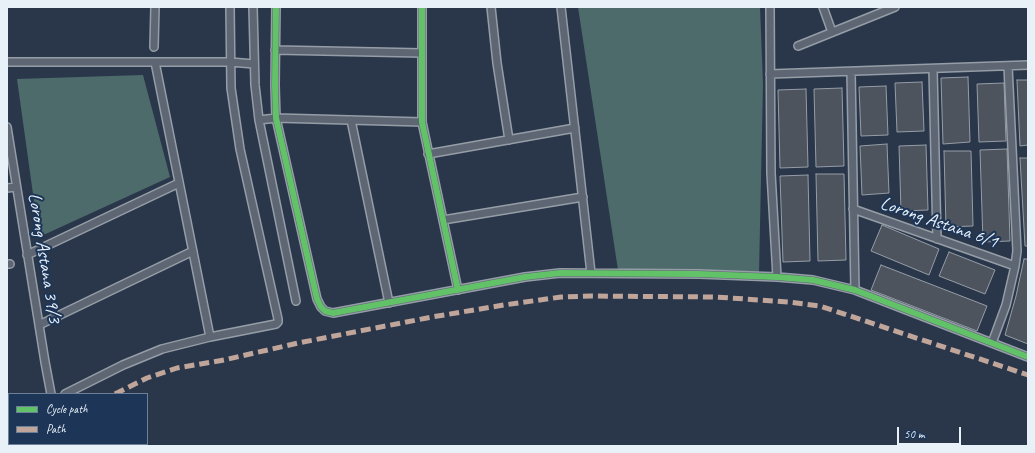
<!DOCTYPE html>
<html>
<head>
<meta charset="utf-8">
<style>
	body { margin:0 }
	#map { position:relative; width:1035px; height:453px; overflow:hidden; background:#2a374a; font-family:Caveat,sans-serif }
	canvas { display:block }
	.frame { position:absolute; inset:0; border:8px solid #e8f1f8; pointer-events:none }
	.legend { position:absolute; left:8px; top:393px; width:140px; height:52px; box-sizing:border-box; background:#1d3557; border:1px solid #6e8097; margin:0; padding:5px 7px; list-style:none; font-size:12px; color:#e8f1f8 }
	.legend li { display:flex; align-items:center; gap:8px; height:20px }
	.legend b { width:20px; border:1px solid #6e8097 }
	.scale { position:absolute; left:897px; top:427px; width:64px; height:18px; box-sizing:border-box; border:2px solid #e8f1f8; border-top:0; padding-left:5px; font-size:12px; line-height:14px; white-space:nowrap; color:#e8f1f8; -webkit-text-stroke:3px #1d3557; paint-order:stroke }
</style>
</head>
<body>
<div id="map">
<canvas width="1035" height="453"></canvas>
<div class="frame"></div>
<ul class="legend">
<li><b style="height:5px;background:#61c268"></b>Cycle path</li>
<li><b style="height:5px;background:#c0a59a"></b>Path</li>
</ul>
<div class="scale">50 m</div>
</div>
<script>
const ctx = document.querySelector('canvas').getContext('2d');
ctx.lineJoin = 'round';
function paint(path, color) { ctx.fillStyle = color; ctx.fill(path, 'evenodd'); }
const toPath = rows => new Path2D(rows.map(r => 'M' + r).join(''));
function trace(path, color, width, dash) { ctx.strokeStyle = color; ctx.lineWidth = width; ctx.lineCap = dash ? 'butt' : 'round'; ctx.setLineDash(dash || []); ctx.stroke(path); }
function label(font, color, halo, rows, align = 'center') {
  ctx.font = font + ' Caveat,sans-serif'; ctx.lineWidth = 4; ctx.setLineDash([]); ctx.textBaseline = 'middle'; ctx.strokeStyle = halo; ctx.fillStyle = color; for (const [text, x, y, turn = 0] of rows) {
    ctx.save(); ctx.translate(x, y); ctx.rotate((+turn || 0) * Math.PI / 180); ctx.textAlign = isNaN(turn) ? turn : align; if (halo) ctx.strokeText(text, 0, 0); ctx.fillText(text, 0, 0); ctx.restore();
  }
}
paint(toPath([
	[578,7,760,7,763,84,759,273,618,270],
	[143,75,170,177,39,237,17,79]
]), '#4e6b6c');
const building = toPath([
	[968,77,970,142,943,144,941,78,968,77],
	[1017,80,1028,80,1028,145,1020,146,1017,80],
	[922,82,924,131,897,132,895,83,922,82],
	[1004,83,1006,141,979,142,977,84,1004,83],
	[886,86,888,135,861,136,859,87,886,86],
	[842,88,844,166,816,167,814,89,842,88],
	[806,89,808,167,780,168,778,90,806,89],
	[887,144,889,193,862,195,860,146,887,144],
	[926,145,928,210,901,211,899,146,926,145],
	[1007,149,1010,241,983,242,980,150,1007,149],
	[944,151,971,151,973,226,946,227,944,151],
	[1020,158,1028,158,1028,246,1025,246,1020,158],
	[816,174,844,174,846,260,818,261,816,174],
	[808,175,810,261,783,262,780,176,808,175],
	[882,225,939,249,929,275,871,251,882,225],
	[949,252,995,270,985,294,939,276,949,252],
	[1024,259,1028,259,1028,344,1005,335,1016,296,1024,259],
	[881,265,987,306,977,331,871,290,881,265]
]);
paint(building, '#4e545e');
trace(building, '#959da7', 1);
const street = toPath([
	[253,7,255,85,259,120,296,301],
	[276,7,275,85,276,118,317,299,321,307,325,311,333,313,525,277,560,273,699,274,777,277,813,280,855,290,1028,357],
	[422,7,422,122,458,290],
	[491,7,497,63,509,140],
	[561,7,591,273],
	[770,7,771,173,777,277],
	[823,7,832,32],
	[798,46,895,7],
	[154,47,155,7],
	[275,50,422,53],
	[7,62,230,62,254,64],
	[155,62,210,337],
	[933,69,937,239],
	[851,72,855,290],
	[770,74,1028,65],
	[259,120,276,118,422,122],
	[351,120,389,303],
	[7,127,45,362,51,394],
	[428,154,575,128],
	[7,188,16,187],
	[853,209,1015,266],
	[443,220,583,197],
	[27,255,179,183],
	[7,264,10,264],
	[39,325,193,251],
	[992,343,1006,305,1015,266,1017,251,1008,66],
	[65,394,123,365,162,349,210,337,276,324,278,322,278,319,240,149,231,88,230,7],
	[7,422,9,421]
]);
trace(street, '#959da7', 10);
trace(street, '#5d6672', 7);
trace(toPath([
	[115,394,147,378,177,368,224,360,298,343,432,317,504,305,561,297,591,296,716,297,788,302,820,306,1028,375],
	[9,446,13,444]
]), '#c0a59a', 5, [10, 5]);
trace(toPath([
	[276,7,275,85,276,118,317,299,321,307,325,311,333,313,525,277,560,273,699,274,777,277,813,280,855,290,1028,357],
	[422,7,422,122,458,290]
]), '#61c268', 6);
label('19px', '#e8f1f8', '#1d3557', [
	["Lorong Astana 6/1",939,223,19],
	["Lorong Astana 39/3",44,258,81]
]);
</script>
</body>
</html>
